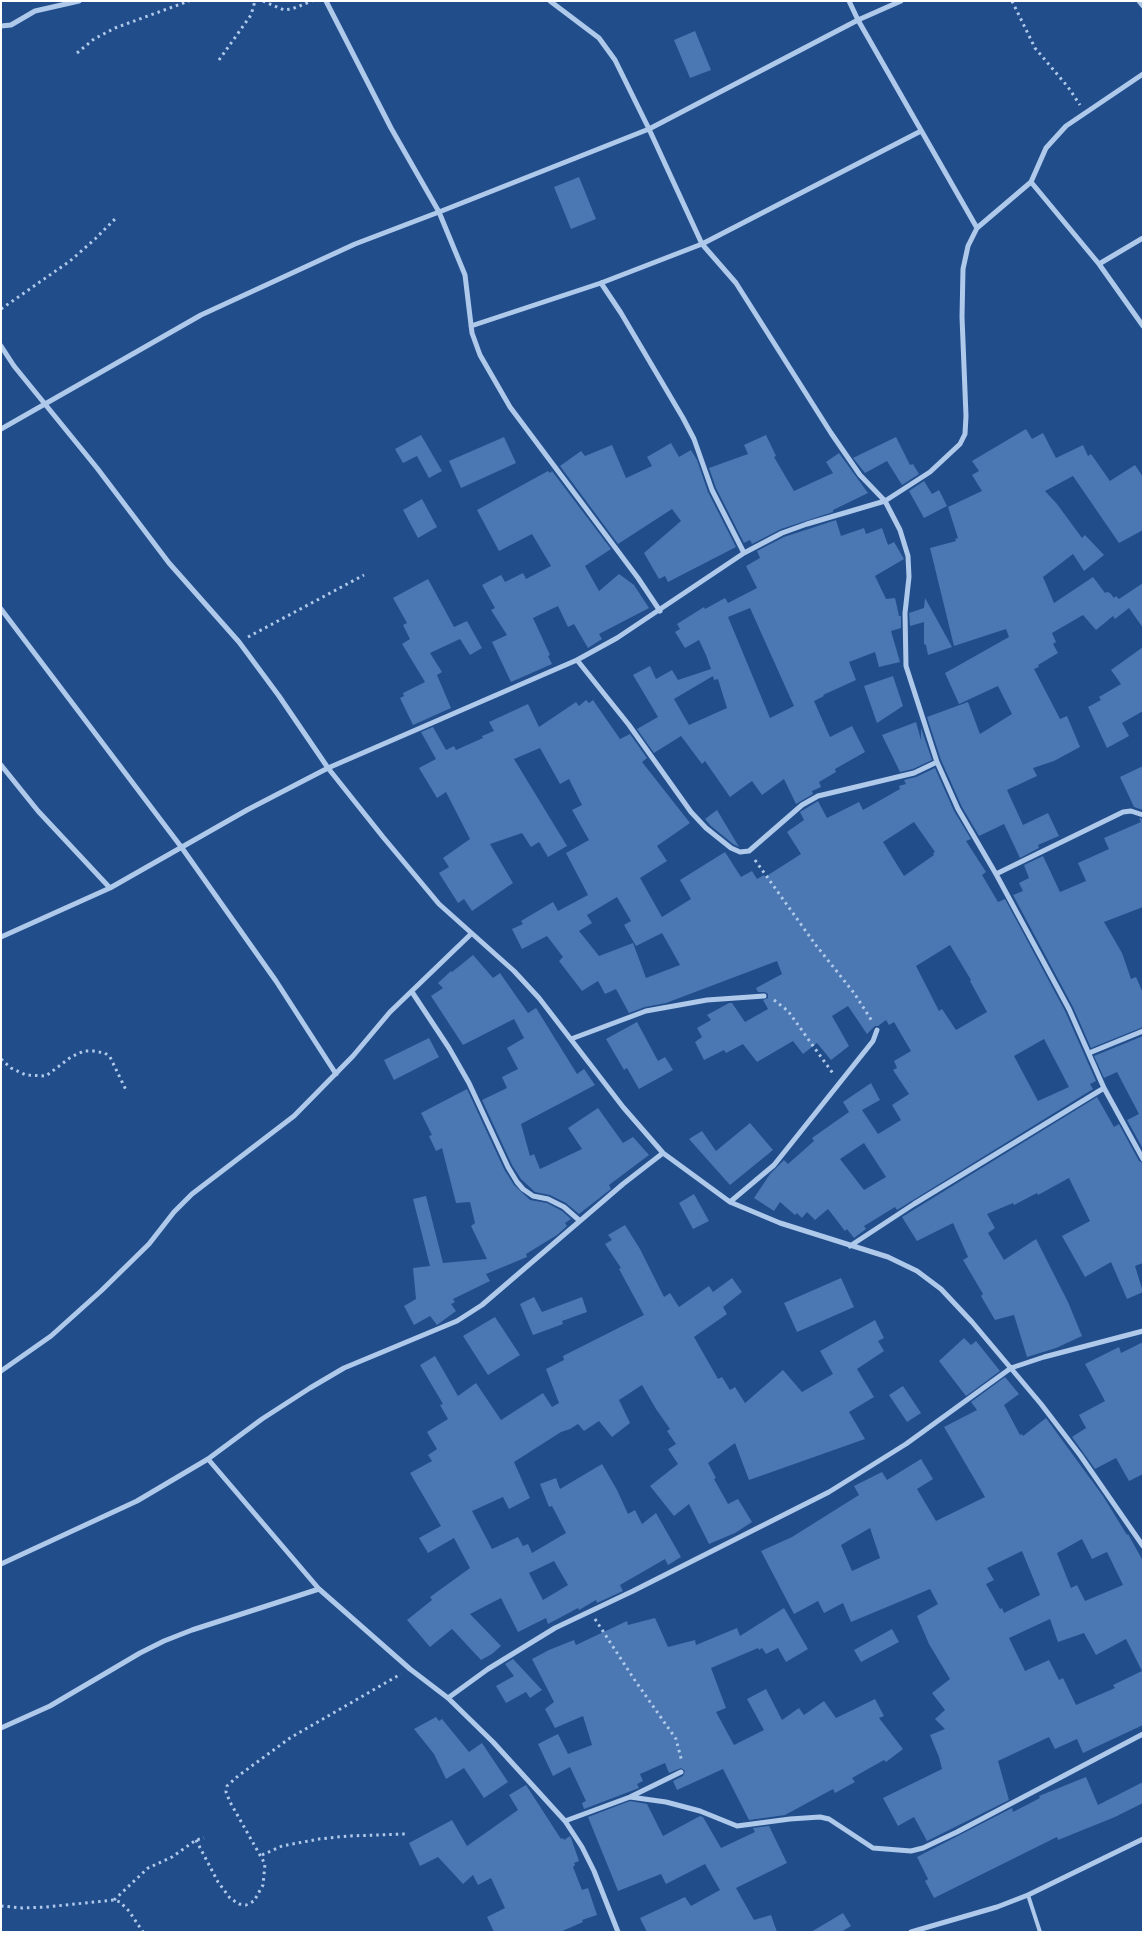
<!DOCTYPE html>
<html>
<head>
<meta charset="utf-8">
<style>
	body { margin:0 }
	#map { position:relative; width:1144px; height:1933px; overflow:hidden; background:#224d8b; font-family:"Nunito Sans",sans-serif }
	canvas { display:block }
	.frame { position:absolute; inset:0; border:2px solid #fff; pointer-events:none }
</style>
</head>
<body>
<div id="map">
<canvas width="1144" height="1933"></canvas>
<div class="frame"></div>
</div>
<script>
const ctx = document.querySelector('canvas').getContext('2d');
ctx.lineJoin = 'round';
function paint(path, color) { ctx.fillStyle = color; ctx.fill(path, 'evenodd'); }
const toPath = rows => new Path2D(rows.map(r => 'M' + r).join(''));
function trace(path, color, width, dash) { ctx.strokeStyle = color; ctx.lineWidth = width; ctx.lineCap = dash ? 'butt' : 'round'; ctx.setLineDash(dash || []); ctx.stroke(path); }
paint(toPath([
	[695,31,711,70,690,78,674,40],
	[579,177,596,219,571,229,554,187],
	[1026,429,1032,439,1043,433,1056,458,1083,445,1088,456,1091,454,1110,481,1135,465,1143,477,1143,530,1119,543,1073,476,1045,491,1057,504,1082,538,1085,535,1104,555,1084,571,1073,554,1043,577,1054,603,1093,577,1105,593,1107,592,1110,593,1114,598,1116,596,1119,599,1143,583,1143,628,1129,608,1115,619,1113,616,1096,630,1083,615,1052,633,1056,642,1053,644,1058,653,1038,665,1039,667,1034,669,1060,719,1067,716,1080,747,1054,761,1033,768,1037,776,1007,790,1023,825,1048,813,1059,836,1038,845,1039,848,1020,858,1004,824,979,836,962,807,941,760,927,717,968,702,980,734,1012,714,998,686,959,704,945,673,1009,637,1006,629,954,646,930,548,956,541,955,539,958,538,948,507,982,491,972,475,979,471,972,461],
	[421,435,442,471,429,478,417,456,403,463,395,449],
	[766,435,776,456,774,457,794,491,833,473,826,462,839,453,868,493,833,510,833,512,781,529,752,544,750,540,744,543,716,488,709,468,748,454,744,445],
	[504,437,516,463,461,488,449,461],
	[896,437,910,465,913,464,919,474,902,485,887,461,865,473,853,458],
	[671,443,679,457,691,450,697,460,708,492,736,547,668,582,665,576,659,579,644,553,681,521,672,509,618,544,560,466,581,451,585,456,612,445,626,478,652,466,647,457],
	[548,471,550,473,552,471,611,549,585,566,599,591,619,574,634,585,649,608,599,634,602,639,588,648,574,624,568,627,558,606,533,618,550,655,548,656,552,664,511,682,492,642,507,635,491,610,495,608,482,585,501,575,505,582,523,573,526,579,551,566,532,534,499,551,477,510],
	[924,481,932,494,939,490,947,506,924,518,909,491],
	[422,499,437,527,418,538,403,510],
	[836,520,841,536,864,528,866,534,882,528,888,545,894,542,904,559,875,576,886,599,895,598,899,616,901,616,901,628,891,631,900,662,879,667,875,652,849,662,856,680,823,695,824,696,814,701,830,737,852,726,865,752,835,769,836,772,819,782,821,787,812,791,813,794,796,804,784,779,762,795,752,781,730,797,705,761,702,764,681,736,654,753,637,729,658,717,633,675,650,666,656,679,672,670,678,680,711,669,706,655,699,640,685,648,675,632,680,629,677,624,704,607,705,609,725,598,728,603,757,588,746,566,760,558,757,551,784,537],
	[750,608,794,706,770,718,728,617],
	[713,676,714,680,718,679,727,708,689,725,674,699],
	[428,579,454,627,467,621,482,648,470,655,460,639,430,653,442,672,437,675,451,708,413,725,400,698,404,696,403,693,425,682,402,644,410,639,403,625,407,623,393,598],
	[925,598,952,647,928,655,926,645,924,644,924,622,910,626,909,613,924,608],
	[1143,647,1143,711,1122,723,1129,736,1107,748,1088,707,1101,700,1099,697,1121,684,1111,670],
	[893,676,903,706,877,723,864,686],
	[586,700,589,703,593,700,620,739,630,734,647,758,642,762,690,823,657,846,667,861,640,878,662,917,691,899,680,880,725,852,741,877,752,871,757,879,764,875,765,877,801,854,787,832,804,820,800,812,805,809,818,801,827,818,859,802,863,810,900,789,899,786,906,784,904,780,916,777,935,768,954,811,971,839,966,841,986,872,982,875,998,902,1005,899,1065,1011,1096,1081,1090,1084,1093,1089,897,1210,895,1207,864,1226,866,1229,854,1238,847,1229,845,1231,828,1209,815,1220,807,1212,802,1218,797,1213,795,1215,780,1202,774,1211,754,1198,770,1174,784,1160,788,1164,814,1141,812,1138,849,1112,843,1102,871,1083,880,1100,862,1110,878,1134,901,1120,892,1105,909,1094,893,1070,897,1068,894,1061,911,1051,894,1022,889,1025,886,1020,878,1026,875,1026,867,1034,848,1006,832,1016,849,1046,831,1060,817,1043,803,1054,793,1041,757,1062,743,1044,726,1053,724,1050,704,1060,695,1042,702,1037,697,1028,711,1020,707,1015,729,1003,732,1003,745,1022,768,1009,763,1000,768,998,768,994,765,992,758,992,756,988,782,974,777,961,666,1003,645,1007,629,1013,616,989,605,994,598,981,582,991,559,961,563,957,547,936,522,949,512,929,523,924,521,921,553,902,558,911,588,895,566,853,589,840,572,810,582,805,569,779,560,784,540,748,514,759,567,846,548,857,539,842,531,847,522,833,490,844,513,883,472,911,464,899,458,903,439,873,449,867,443,858,470,839,446,792,437,798,419,768,436,759,421,732,433,727,446,750,454,746,456,750,483,738,482,736,494,731,489,722,528,704,539,727,576,702,579,706],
	[914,822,935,852,933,853,934,855,904,876,883,842],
	[617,897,631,921,624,925,636,946,662,933,680,965,646,978,633,943,599,956,579,931,592,923,587,915],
	[950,945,971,980,970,981,987,1012,956,1030,942,1009,939,1011,916,966],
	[1044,1039,1069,1087,1038,1101,1014,1056],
	[864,1143,886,1177,864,1190,840,1159],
	[916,722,921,740,921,728,932,760,913,769,900,772,882,735],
	[1143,766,1143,810,1134,807,1120,777],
	[717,810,739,847,733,844,711,826,705,819],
	[1139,818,1143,819,1143,907,1104,922,1122,953,1131,979,1136,977,1143,993,1143,1027,1091,1048,1073,1007,1013,895,1023,891,1019,883,1029,878,1024,865,1043,856,1060,892,1086,881,1078,863,1109,849,1104,838,1141,822],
	[473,955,493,978,500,973,528,1013,536,1008,577,1074,584,1069,595,1085,521,1124,530,1156,534,1154,540,1169,582,1149,568,1128,598,1108,623,1143,633,1137,649,1155,609,1185,611,1189,579,1214,566,1203,550,1195,535,1192,521,1179,512,1165,482,1100,507,1088,502,1077,518,1069,507,1048,524,1038,514,1019,463,1045,431,996,443,988,438,983,451,971,452,972],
	[637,1022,658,1061,665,1057,673,1070,639,1089,627,1068,624,1070,606,1039],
	[1143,1036,1143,1149,1127,1120,1139,1114,1117,1072,1104,1078,1094,1056],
	[429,1038,439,1057,394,1080,384,1060],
	[467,1089,504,1169,514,1185,530,1200,547,1203,562,1211,571,1219,565,1223,567,1226,557,1235,526,1254,527,1257,486,1274,490,1281,453,1299,455,1302,451,1304,456,1311,437,1325,430,1316,414,1325,404,1306,416,1299,413,1268,430,1266,413,1199,426,1196,443,1263,487,1259,471,1226,475,1223,470,1202,456,1203,442,1148,436,1151,429,1136,432,1135,421,1113],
	[1097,1097,1114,1127,1119,1124,1139,1161,1143,1163,1143,1263,1135,1266,1143,1292,1127,1299,1111,1262,1085,1277,1062,1236,1090,1221,1069,1178,1038,1195,1037,1193,1014,1205,1013,1203,987,1214,995,1228,988,1233,1004,1260,1036,1239,1068,1302,1082,1336,1056,1348,1027,1357,1014,1315,995,1320,981,1296,983,1294,963,1260,968,1257,953,1223,917,1241,902,1217],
	[750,1123,773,1150,730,1185,689,1139,702,1131,716,1151],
	[694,1194,709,1221,693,1229,679,1203],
	[625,1225,640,1249,664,1297,670,1293,679,1307,709,1286,713,1292,732,1278,742,1292,723,1307,727,1314,694,1337,718,1379,722,1377,730,1390,735,1387,745,1403,783,1370,802,1392,833,1374,820,1351,875,1320,884,1338,878,1341,884,1351,857,1369,874,1397,849,1412,865,1439,749,1480,735,1443,708,1463,716,1478,714,1479,728,1504,738,1499,752,1522,735,1533,709,1544,689,1504,674,1516,650,1486,678,1464,668,1449,676,1444,667,1431,670,1429,656,1409,642,1385,619,1400,630,1423,612,1437,599,1421,584,1431,578,1424,570,1429,561,1432,514,1462,530,1498,509,1509,503,1497,472,1511,492,1549,518,1537,523,1546,528,1544,532,1553,566,1533,552,1506,549,1507,540,1484,556,1478,560,1489,602,1464,617,1490,628,1514,635,1510,642,1524,656,1513,681,1557,668,1565,665,1559,620,1585,623,1591,597,1603,596,1600,579,1610,578,1608,548,1624,546,1618,518,1632,501,1598,470,1614,501,1646,492,1654,481,1660,452,1629,430,1647,407,1620,432,1600,430,1597,470,1568,454,1538,428,1553,419,1538,441,1526,410,1473,432,1461,428,1455,437,1449,427,1432,448,1419,440,1405,443,1404,420,1365,435,1356,458,1396,476,1383,501,1420,543,1393,552,1407,559,1403,546,1369,564,1360,563,1356,644,1315,619,1269,621,1268,605,1244,612,1240,608,1235],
	[554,1561,568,1585,543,1600,529,1573],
	[841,1278,854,1307,797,1332,784,1303],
	[534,1297,542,1312,582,1297,587,1312,562,1321,563,1324,533,1335,520,1304],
	[495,1317,520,1355,488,1375,463,1336],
	[964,1338,971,1345,976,1341,1000,1371,966,1396,939,1361],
	[1143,1342,1143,1474,1129,1481,1116,1458,1095,1469,1072,1437,1086,1428,1079,1415,1105,1401,1085,1364,1119,1347,1121,1353],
	[1005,1377,1019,1394,1004,1405,1020,1435,1022,1434,1023,1436,1046,1418,1103,1496,1127,1535,1128,1534,1143,1561,1143,1725,1083,1753,1077,1739,1055,1749,1049,1737,998,1761,1009,1800,927,1841,914,1817,898,1826,883,1798,942,1769,939,1757,930,1735,945,1729,935,1719,945,1710,932,1693,950,1679,929,1644,917,1616,938,1604,930,1589,851,1622,843,1603,824,1613,818,1601,794,1614,761,1551,792,1537,859,1495,854,1486,882,1472,887,1480,921,1459,933,1479,917,1489,936,1521,985,1497,944,1427,977,1410,971,1402],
	[870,1528,880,1558,852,1571,841,1545],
	[1082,1539,1092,1559,1107,1552,1123,1585,1085,1601,1077,1585,1071,1588,1057,1553],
	[1022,1551,1040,1595,1004,1613,1002,1608,1000,1609,986,1584,994,1580,987,1568],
	[1050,1619,1058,1642,1084,1633,1096,1655,1126,1639,1142,1671,1113,1685,1115,1688,1076,1705,1063,1678,1059,1680,1049,1660,1025,1671,1009,1638],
	[903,1386,921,1413,907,1422,889,1395],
	[784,1608,808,1649,786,1662,778,1648,766,1654,762,1648,759,1650,758,1648,711,1668,726,1708,716,1712,734,1745,764,1730,747,1699,766,1689,782,1720,799,1708,804,1715,824,1701,836,1718,875,1699,884,1716,879,1718,903,1749,886,1762,884,1760,852,1778,855,1782,835,1793,833,1789,785,1815,749,1820,723,1769,677,1790,673,1781,683,1776,685,1771,681,1768,669,1773,665,1763,640,1774,643,1781,637,1784,639,1788,584,1809,582,1803,586,1801,570,1767,553,1776,538,1744,558,1734,568,1754,592,1745,583,1716,555,1728,545,1709,554,1702,532,1659,549,1650,574,1640,576,1645,627,1621,628,1625,655,1618,668,1647,695,1640,696,1645,737,1628,740,1636],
	[892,1629,899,1642,861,1662,854,1650],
	[513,1659,542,1690,530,1698,526,1692,506,1703,496,1686,514,1676,505,1664],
	[436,1717,439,1721,442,1719,469,1752,482,1743,508,1782,484,1798,464,1768,446,1779,434,1754,414,1729],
	[1086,1777,1098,1805,1143,1782,1143,1803,1115,1817,1058,1840,1057,1837,934,1898,925,1881,928,1879,917,1857,1012,1808,1013,1812,1040,1798,1039,1796],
	[526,1785,561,1839,563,1838,564,1840,570,1836,571,1838,579,1861,574,1863,575,1865,573,1867,582,1890,588,1888,597,1915,582,1920,583,1922,560,1932,494,1932,487,1917,505,1908,491,1878,478,1885,473,1875,463,1884,438,1857,420,1866,409,1843,452,1820,467,1846,518,1810,509,1795],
	[630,1801,647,1804,663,1836,700,1816,703,1817,721,1848,755,1832,753,1828,769,1826,787,1863,736,1888,754,1920,771,1915,777,1932,647,1932,640,1918,685,1897,691,1906,720,1890,705,1864,666,1884,661,1874,618,1891,588,1817],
	[843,1913,851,1926,841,1932,811,1932]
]), '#4b77b2');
trace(toPath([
	[263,1,284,10,292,9,312,1],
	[1012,1,1035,48,1068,87,1080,105],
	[77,53,94,39,115,28,189,1],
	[219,60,251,15,255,1],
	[1,309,70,261,95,239,117,217],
	[248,637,364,575],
	[755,860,815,944,854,993,872,1021],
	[774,1000,788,1011,834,1075],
	[1,1059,11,1068,26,1075,46,1076,71,1057,84,1051,93,1051,105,1053,110,1057,126,1090],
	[595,1619,634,1679,676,1739,682,1762],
	[196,1840,218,1882,230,1898,239,1904,246,1905,254,1901,263,1885,265,1864,230,1802,226,1792,227,1786,238,1776,290,1738,401,1674],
	[262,1855,282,1846,319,1839,348,1836,405,1834],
	[114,1900,148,1868,172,1857,196,1840,204,1838],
	[1,1906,22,1908,46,1907,114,1900,120,1902,129,1911,143,1932]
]), '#afc9eb', 3, [2.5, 4]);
trace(toPath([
	[1028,1895,1040,1932]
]), '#afc9eb', 4);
trace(toPath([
	[326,1,391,128,439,212,465,275,472,333,480,355,510,407,638,578,660,611],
	[550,1,599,38,615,60,649,129,702,244,736,283,831,433,860,475,885,501,900,530,908,556,909,577,905,613,906,666,937,762,958,809,996,874,1069,1009,1104,1088,1143,1159],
	[849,1,858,20,977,228],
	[1139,1,1143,6],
	[1,26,11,25,35,11,79,1],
	[1031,182,1099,264,1143,326],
	[1099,264,1143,238],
	[601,283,621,313,683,418,694,439,712,490,744,553],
	[471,326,601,283,702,244,921,131],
	[1,346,14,366,97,468,169,563,239,642,279,696,328,768,383,837,439,904,514,971,539,998,623,1107,663,1153,730,1202,780,1223,888,1257,917,1271,941,1289,972,1322,1041,1404,1080,1455,1143,1546],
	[1,429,201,315,355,244,439,212,649,129,858,20,901,1],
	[1,609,182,848,276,981,336,1074],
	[577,660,629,725,691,812,706,828,731,848,740,852,749,851,802,805,818,796,914,773,937,762],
	[1,765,38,811,110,888],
	[996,874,1123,812,1131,811,1143,815],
	[1,937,110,888,247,810,328,768,577,660,617,638,744,553,782,533,807,524,885,501,930,472,960,444,965,434,966,416,962,317,963,269,968,246,977,228,1031,182,1046,148,1066,126,1143,74],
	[412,992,449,1048,469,1083,508,1167,517,1182,523,1189,533,1196,548,1199,564,1207,580,1221],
	[571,1039,646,1011,707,1000,764,996],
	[1089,1053,1143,1031],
	[730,1202,774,1165,873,1041,877,1030],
	[850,1246,914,1204,1104,1088],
	[1,1371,51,1336,101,1291,149,1244,174,1212,192,1194,294,1116,353,1056,390,1012,471,934],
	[208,1459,319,1589,410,1669,448,1698,493,1742,565,1821,582,1847,594,1871,618,1932],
	[1,1564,137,1501,208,1459,262,1419,310,1388,344,1368,457,1321,482,1305,623,1184,663,1153],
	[448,1698,488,1669,555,1628,633,1591,829,1492,906,1444,1011,1368,1044,1357,1143,1331],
	[1,1728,50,1706,140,1653,164,1641,192,1630,319,1589],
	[630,1797,666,1802,700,1811,737,1826,790,1819,820,1817,829,1819,873,1848,911,1851,923,1848,957,1832,1143,1734],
	[565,1821,630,1797,681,1772],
	[911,1932,997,1907,1028,1895,1143,1839]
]), '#afc9eb', 5);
</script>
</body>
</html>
